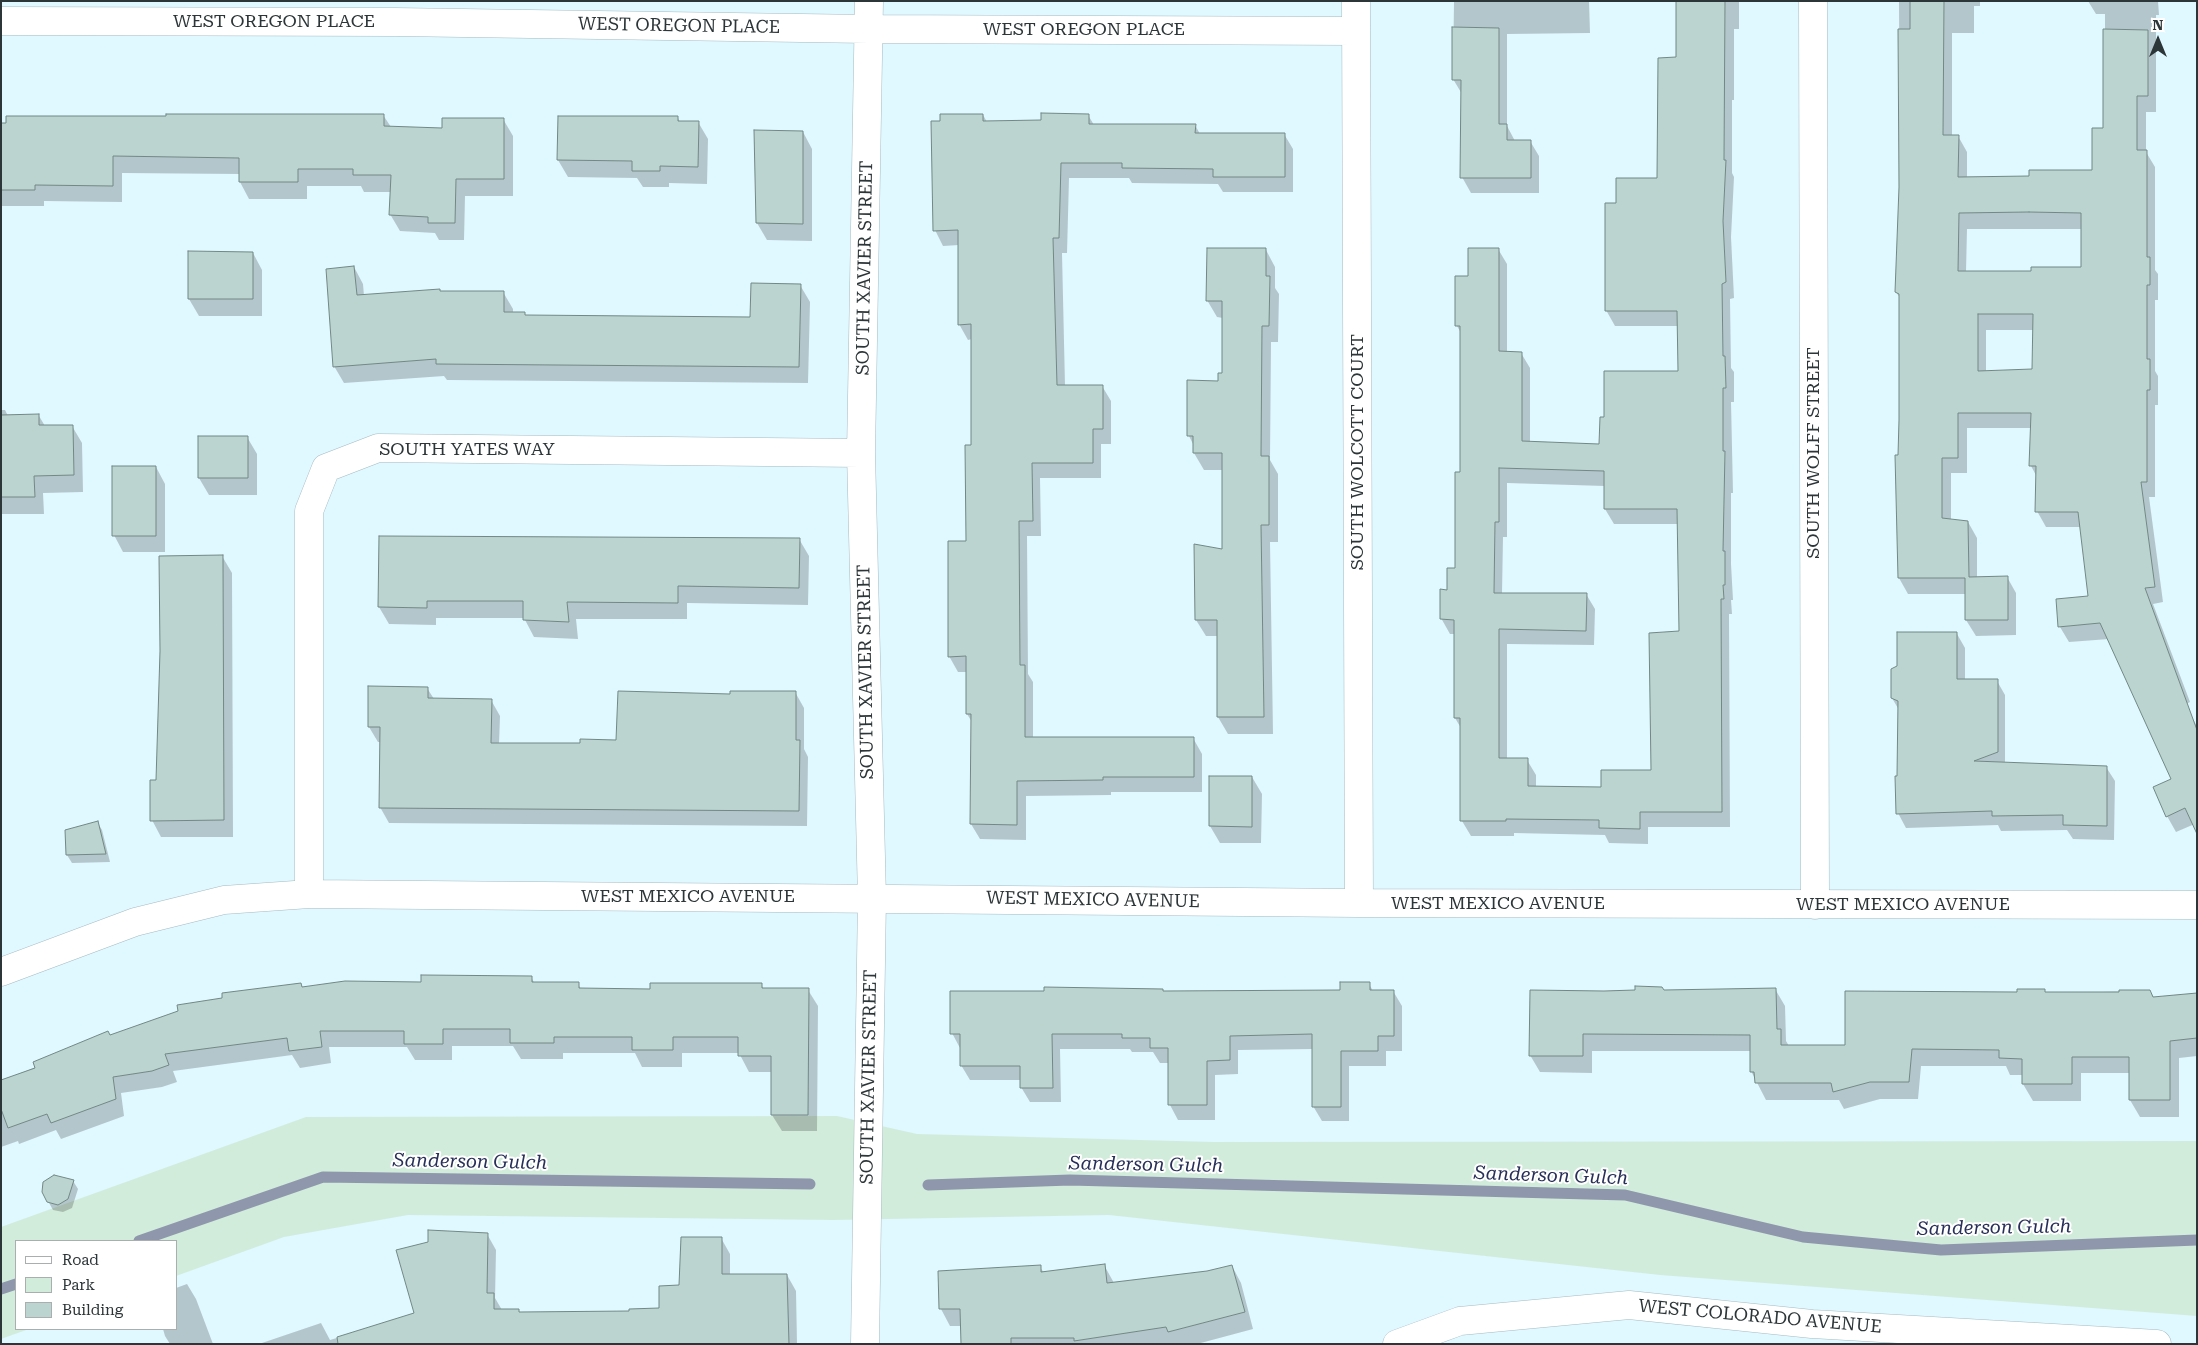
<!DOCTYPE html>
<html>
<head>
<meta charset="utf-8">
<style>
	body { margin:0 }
	#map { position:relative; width:2198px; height:1345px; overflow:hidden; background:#e0f8ff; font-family:"Roboto Serif",serif }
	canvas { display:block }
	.frame { position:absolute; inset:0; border:2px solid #2c3537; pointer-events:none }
	.legend { position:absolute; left:15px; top:1240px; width:162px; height:90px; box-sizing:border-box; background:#fff; border:1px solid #abaeaf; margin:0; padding:6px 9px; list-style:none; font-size:15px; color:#2c3537 }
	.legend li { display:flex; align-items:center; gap:10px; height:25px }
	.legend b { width:25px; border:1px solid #abaeaf }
	.north { position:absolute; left:2133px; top:15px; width:50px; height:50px; -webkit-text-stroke:4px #fff; paint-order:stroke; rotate:0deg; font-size:14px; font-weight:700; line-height:20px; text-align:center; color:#2c3537 }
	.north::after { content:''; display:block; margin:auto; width:18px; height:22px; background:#2c3537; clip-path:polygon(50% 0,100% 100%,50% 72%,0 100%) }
</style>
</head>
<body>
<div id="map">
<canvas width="2198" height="1345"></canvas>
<div class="frame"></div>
<ul class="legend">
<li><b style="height:6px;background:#fff"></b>Road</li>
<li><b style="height:14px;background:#d2ecdb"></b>Park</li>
<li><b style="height:14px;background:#bbd4d0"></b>Building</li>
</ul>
<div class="north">N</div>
</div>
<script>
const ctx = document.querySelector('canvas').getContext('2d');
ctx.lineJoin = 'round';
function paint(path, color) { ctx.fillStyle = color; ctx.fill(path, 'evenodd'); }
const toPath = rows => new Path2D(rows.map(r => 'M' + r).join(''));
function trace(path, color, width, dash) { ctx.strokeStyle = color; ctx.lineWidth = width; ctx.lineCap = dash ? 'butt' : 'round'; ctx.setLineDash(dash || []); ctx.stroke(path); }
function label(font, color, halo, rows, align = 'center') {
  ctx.font = font + ' "Roboto Serif",serif'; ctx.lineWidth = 4; ctx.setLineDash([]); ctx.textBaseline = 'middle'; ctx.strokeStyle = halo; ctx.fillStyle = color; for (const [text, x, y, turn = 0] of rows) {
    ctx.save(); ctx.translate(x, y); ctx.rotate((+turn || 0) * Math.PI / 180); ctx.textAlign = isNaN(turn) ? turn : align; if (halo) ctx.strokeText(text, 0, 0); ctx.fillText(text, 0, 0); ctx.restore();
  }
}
paint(toPath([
	[837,1116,917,1134,1214,1142,2197,1141,2197,1316,1660,1275,1109,1215,833,1220,408,1215,284,1237,176,1276,176,1241,16,1241,16,1329,29,1329,1,1339,1,1227,306,1117]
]), '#d2ecdb');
paint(toPath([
	[1454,1,1589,1,1590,33,1507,34,1507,126,1515,141,1530,141,1539,156,1539,193,1471,193,1462,177,1462,94,1453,79],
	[1678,1,1739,1,1739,29,1734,29,1734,100,1732,100,1732,173,1734,177,1731,237,1734,298,1730,299,1731,368,1734,372,1734,402,1731,402,1733,493,1731,493,1731,564,1733,600,1731,600,1732,614,1729,614,1730,827,1648,827,1648,844,1609,843,1605,835,1514,833,1514,836,1471,836,1462,821,1461,728,1455,718,1455,634,1450,634,1441,618,1456,570,1461,474,1461,333,1457,326,1470,277,1498,249,1507,264,1507,353,1521,353,1530,368,1530,443,1600,445,1605,418,1679,373,1679,326,1615,326,1606,310,1617,205,1659,180,1678,58],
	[1507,483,1605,486,1605,509,1614,524,1679,524,1680,632,1652,772,1602,789,1536,787,1536,775,1527,760,1507,760,1507,644,1594,645,1595,609,1586,594,1502,594,1503,537,1507,537],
	[1899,1,1980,1,1980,6,1974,6,1974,33,1952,33,1952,136,1958,136,1967,152,1967,178,2030,177,2093,171,2105,129,2105,14,2096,14,2088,1,2158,1,2159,15,2156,15,2156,112,2146,112,2146,152,2155,167,2155,270,2158,274,2158,300,2155,300,2155,371,2158,376,2158,405,2155,405,2155,497,2149,497,2163,602,2153,604,2190,702,2186,704,2197,727,2197,823,2176,832,2167,816,2173,779,2109,639,2069,642,2060,627,2090,597,2081,527,2046,527,2037,511,2037,477,2031,466,2032,428,1967,428,1967,473,1951,473,1951,521,1968,522,1977,538,1977,578,2007,577,2016,593,2016,635,1976,636,1966,620,1966,594,1908,594,1899,578,1900,298,1896,292,1900,187],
	[1967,229,2082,229,2082,268,2033,272,1966,272],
	[1986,330,2034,330,2033,370,1986,372],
	[383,115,391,127,443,129,503,119,513,136,513,196,465,196,464,240,439,240,435,233,400,231,390,214,391,192,364,192,361,186,307,186,307,199,249,199,240,182,240,174,122,173,122,202,44,201,44,206,1,206,1,124],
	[983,115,987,122,1042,121,1088,115,1094,125,1195,125,1200,134,1284,134,1293,149,1293,192,1223,192,1218,184,1132,183,1129,178,1069,178,1067,253,1062,253,1065,386,1102,386,1111,401,1111,444,1101,444,1101,478,1040,478,1041,536,1027,536,1028,674,1033,682,1033,739,1193,738,1202,754,1202,792,1111,792,1111,795,1026,796,1026,840,980,839,971,824,972,722,967,714,967,672,958,672,949,656,967,542,972,446,972,339,968,340,959,324,959,245,943,246,935,230],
	[559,117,678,118,680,122,698,122,708,139,707,184,669,183,669,187,643,187,637,178,568,177,558,160],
	[756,131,803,132,812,149,812,241,767,240,757,223],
	[1266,250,1275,267,1275,288,1279,294,1278,342,1271,342,1270,460,1278,474,1278,542,1270,542,1273,734,1228,734,1218,717,1218,636,1206,636,1196,620,1223,551,1223,470,1204,470,1194,453,1194,446,1189,436,1223,374,1223,318,1217,317,1207,300],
	[253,253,262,270,262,316,199,316,189,299],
	[354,267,363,284,364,296,503,292,513,309,513,314,524,314,526,316,751,318,800,285,810,302,808,383,447,380,444,376,344,383,334,366],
	[1,410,5,410,8,416,39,416,45,426,72,426,82,443,83,492,43,493,44,514,1,514],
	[199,437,247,437,257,454,257,495,209,495,199,478],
	[156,467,165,484,165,552,123,552,114,535],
	[380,537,799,539,809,556,808,605,687,603,687,619,576,619,578,639,534,637,524,618,436,618,436,625,389,624,379,607],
	[222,556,232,573,233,837,161,837,152,820,157,782],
	[1957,634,1965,648,1965,681,1997,681,2005,695,2005,763,2106,767,2115,781,2114,840,2073,839,2067,830,2001,831,1998,825,1906,828,1898,813,1899,710,1892,698],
	[370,688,427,688,434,699,491,700,500,716,499,744,581,744,618,741,731,696,795,692,804,708,804,749,808,757,807,826,389,823,380,807,381,742,378,742,369,727],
	[1252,777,1262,794,1261,843,1220,843,1210,826],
	[97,822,102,830,110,862,72,863,67,855],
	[1,826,2,921,1,921],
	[531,977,535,984,578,984,581,989,651,990,761,984,764,990,808,990,818,1006,817,1131,782,1131,772,1115,772,1072,749,1072,739,1053,682,1053,682,1067,642,1067,635,1053,563,1053,563,1059,521,1059,513,1046,452,1046,452,1060,415,1060,407,1047,329,1047,331,1063,300,1068,292,1055,173,1071,177,1082,162,1087,121,1093,124,1116,61,1139,56,1130,19,1144,18,1141,1,1147,1,1081,110,1037,300,984,303,988],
	[1369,984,1373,991,1393,991,1402,1006,1402,1051,1386,1051,1386,1066,1349,1066,1349,1121,1322,1121,1313,1106,1313,1049,1238,1050,1238,1074,1215,1075,1215,1120,1178,1120,1170,1105,1170,1063,1160,1063,1153,1052,1132,1052,1130,1049,1060,1049,1061,1102,1030,1102,1021,1087,1021,1080,970,1080,961,1065,960,1048,952,1033,1163,990,1164,992,1341,991],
	[1775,989,1785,1006,1786,1041,1789,1046,1846,1046,2018,993,2044,990,2046,993,2150,991,2154,998,2197,994,2197,1056,2179,1058,2179,1117,2140,1117,2130,1100,2130,1073,2081,1073,2081,1101,2033,1101,2023,1084,2023,1075,2010,1075,2006,1066,1921,1066,1918,1099,1880,1099,1844,1109,1839,1100,1766,1100,1751,1071,1751,1051,1592,1051,1592,1073,1540,1072,1530,1055,1663,991],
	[73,1181,78,1189,72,1208,63,1212,53,1210,48,1201],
	[487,1234,496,1250,495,1298,502,1310,518,1310,520,1313,631,1312,660,1309,721,1238,730,1254,730,1276,787,1275,796,1291,797,1344,259,1344,321,1323,330,1340,416,1314],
	[1104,1265,1114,1283,1208,1272,1232,1266,1241,1283,1253,1329,1197,1344,963,1344,962,1326,950,1326,941,1309,1040,1267,1044,1273],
	[187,1284,196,1299,213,1344,170,1344,165,1336,163,1329,176,1329,176,1288]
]), '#0003');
trace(toPath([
	[928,1185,1070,1180,1625,1195,1803,1237,1941,1250,2197,1240],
	[139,1241,323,1177,810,1184],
	[1,1289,16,1284]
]), '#8f97ad', 11);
const building = toPath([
	[1676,1,1725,1,1724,160,1726,160,1723,221,1726,282,1722,284,1723,356,1725,356,1726,388,1723,388,1723,451,1725,451,1723,551,1725,551,1725,585,1723,585,1724,599,1721,599,1722,812,1640,812,1640,829,1599,828,1599,820,1506,819,1506,821,1460,821,1460,718,1454,718,1454,620,1440,619,1440,589,1447,590,1447,568,1455,568,1455,472,1460,472,1460,326,1455,326,1455,276,1468,276,1468,248,1499,248,1499,351,1522,352,1522,441,1599,444,1600,417,1604,417,1604,371,1678,371,1677,311,1605,311,1605,203,1616,203,1616,178,1657,178,1658,58,1676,57,1676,1],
	[1499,468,1604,471,1604,509,1677,509,1679,631,1649,633,1651,770,1601,770,1601,787,1528,786,1528,758,1499,758,1499,629,1586,631,1587,593,1494,593,1495,522,1499,522,1499,468],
	[1910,1,1944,1,1943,135,1959,135,1958,177,2029,176,2029,170,2092,170,2092,128,2103,128,2103,29,2148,30,2148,96,2137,96,2137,150,2147,150,2147,257,2150,257,2150,285,2147,285,2147,359,2150,359,2150,390,2147,390,2147,482,2141,482,2155,587,2145,588,2197,730,2197,834,2185,808,2166,817,2153,787,2171,779,2100,623,2058,627,2056,599,2088,596,2078,512,2035,512,2036,466,2029,466,2031,413,1958,413,1958,458,1942,458,1942,518,1968,521,1969,577,2008,576,2008,620,1965,620,1965,578,1898,578,1895,455,1898,455,1899,420,1899,294,1895,292,1899,187,1898,29,1910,29,1910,1],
	[2029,212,2081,213,2081,267,2031,267,2031,271,1958,271,1959,213,2029,212],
	[1978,314,2033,314,2032,369,1978,371,1978,314],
	[1452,27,1499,28,1499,124,1507,124,1507,140,1531,140,1531,178,1460,178,1461,80,1452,80,1452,27],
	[1041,113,1089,114,1089,124,1196,124,1195,133,1285,133,1285,177,1213,177,1213,169,1122,168,1122,163,1061,163,1059,238,1053,238,1057,385,1103,385,1103,429,1093,429,1093,463,1032,463,1033,521,1019,521,1020,665,1025,665,1025,737,1194,737,1194,777,1103,777,1103,780,1017,781,1017,825,970,824,971,714,966,714,966,656,948,657,948,541,966,541,965,445,971,445,971,324,958,325,958,230,933,231,931,121,940,121,940,114,983,114,983,121,1041,120,1041,113],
	[166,114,384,114,384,126,442,128,442,118,504,118,504,179,456,179,455,223,428,223,428,217,389,215,391,175,353,175,353,169,298,169,298,182,239,182,239,158,113,156,113,186,35,185,35,190,1,190,1,123,6,123,6,116,166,116,166,114],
	[558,116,678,116,678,121,699,121,698,167,660,166,660,171,632,171,632,161,557,160,558,116],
	[754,130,803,131,803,224,756,223,754,130],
	[1207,248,1266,248,1266,276,1270,276,1269,326,1262,326,1261,456,1269,456,1269,525,1261,525,1264,717,1217,717,1217,620,1195,620,1194,544,1222,549,1222,453,1193,453,1193,436,1187,436,1187,380,1218,381,1218,373,1222,373,1222,301,1206,301,1207,248],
	[188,251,253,252,253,299,188,299,188,251],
	[354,266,357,295,440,289,440,291,504,291,504,312,525,312,525,315,750,317,751,283,801,284,799,367,436,364,436,359,333,367,326,269,354,266],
	[39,414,39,425,73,425,74,475,34,476,35,497,1,497,1,415,39,414],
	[198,436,248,436,248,478,198,478,198,436],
	[112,466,156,466,156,536,112,536,112,466],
	[379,536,800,538,799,588,678,586,678,603,567,602,569,622,523,620,523,601,427,601,427,608,378,607,379,536],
	[223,555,224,820,150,821,150,780,156,780,160,651,159,556,223,555],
	[1897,632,1957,632,1957,679,1998,679,1998,752,1974,761,2107,766,2107,826,2063,825,2063,815,1992,816,1992,811,1896,814,1895,776,1897,776,1898,701,1891,698,1891,669,1897,666,1897,632],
	[368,686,428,687,428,698,492,699,491,743,580,743,580,739,616,740,618,691,730,694,730,691,796,691,796,740,800,740,799,811,379,808,380,727,368,727,368,686],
	[1209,776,1252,776,1252,827,1209,826,1209,776],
	[98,821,106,854,66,855,65,830,98,821],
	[421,975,532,976,532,982,579,982,579,988,650,989,650,983,762,983,762,988,809,988,808,1115,771,1115,771,1056,738,1056,738,1037,673,1037,673,1050,632,1050,632,1037,554,1037,554,1043,510,1043,510,1029,443,1029,443,1044,404,1044,404,1031,320,1031,322,1047,289,1051,287,1038,165,1054,169,1065,152,1071,113,1077,116,1099,51,1123,47,1114,8,1128,1,1109,1,1080,35,1068,33,1062,108,1031,110,1035,178,1011,177,1005,222,998,222,993,301,983,302,987,345,981,421,982,421,975],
	[1340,982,1370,982,1370,990,1394,990,1394,1036,1378,1036,1378,1051,1341,1051,1341,1107,1312,1107,1312,1034,1230,1036,1230,1060,1207,1061,1207,1105,1168,1105,1168,1048,1150,1048,1150,1038,1122,1038,1122,1034,1052,1034,1053,1088,1020,1088,1020,1066,960,1066,960,1034,950,1034,950,991,1044,991,1044,987,1163,989,1163,991,1340,990,1340,982],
	[1635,986,1662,987,1664,990,1776,988,1777,1029,1781,1029,1781,1045,1845,1045,1845,991,2017,992,2017,989,2045,989,2045,992,2119,992,2119,990,2150,990,2153,997,2197,993,2197,1038,2170,1041,2170,1100,2129,1100,2129,1057,2072,1057,2072,1084,2022,1084,2022,1059,1999,1058,1999,1050,1912,1049,1909,1082,1870,1082,1833,1092,1831,1083,1755,1083,1754,1072,1750,1072,1750,1035,1583,1034,1583,1056,1529,1056,1530,990,1604,991,1635,990,1635,986],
	[54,1175,74,1180,68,1199,58,1205,47,1202,42,1192,43,1182,54,1175],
	[428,1230,488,1233,487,1293,494,1293,494,1309,519,1309,519,1312,629,1311,629,1309,659,1308,659,1286,679,1285,681,1237,722,1237,722,1274,787,1274,789,1344,338,1344,337,1337,414,1313,396,1250,428,1242,428,1230],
	[1105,1264,1107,1283,1207,1271,1232,1265,1245,1312,1168,1332,1166,1327,1074,1341,1074,1338,1011,1338,1011,1344,961,1344,960,1309,939,1309,938,1271,1041,1265,1041,1272,1105,1264]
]);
paint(building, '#bbd4d0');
trace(building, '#728885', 1);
const street = toPath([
	[1356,1,1359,903],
	[1813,1,1815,905],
	[1,21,395,22,869,29,1356,31],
	[309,894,309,511,326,468,378,448,861,453],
	[1,972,135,922,224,900,309,894,1359,903,2197,905],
	[865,1344,872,898,861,453,869,1],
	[1397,1344,1460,1321,1629,1305,1812,1324,2157,1344]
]);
trace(street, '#a5bbc1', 29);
trace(street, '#fff', 28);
label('18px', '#2c3537', '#fff', [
	["WEST OREGON PLACE",274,22],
	["WEST OREGON PLACE",679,26,1],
	["WEST OREGON PLACE",1084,30],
	["SOUTH XAVIER STREET",865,268,-89],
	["SOUTH YATES WAY",467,450],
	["SOUTH WOLCOTT COURT",1358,452,-90],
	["SOUTH WOLFF STREET",1814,453,-90],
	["SOUTH XAVIER STREET",866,672,-91],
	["WEST MEXICO AVENUE",688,897],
	["WEST MEXICO AVENUE",1093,900,1],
	["WEST MEXICO AVENUE",1498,904],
	["WEST MEXICO AVENUE",1903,905],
	["SOUTH XAVIER STREET",869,1077,-89],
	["WEST COLORADO AVENUE",1760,1317,5]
]);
label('italic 19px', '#282f58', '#fff', [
	["Sanderson Gulch",470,1162,1],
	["Sanderson Gulch",1146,1165,1],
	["Sanderson Gulch",1551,1176,2],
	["Sanderson Gulch",1994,1228,-1]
]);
</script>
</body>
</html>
